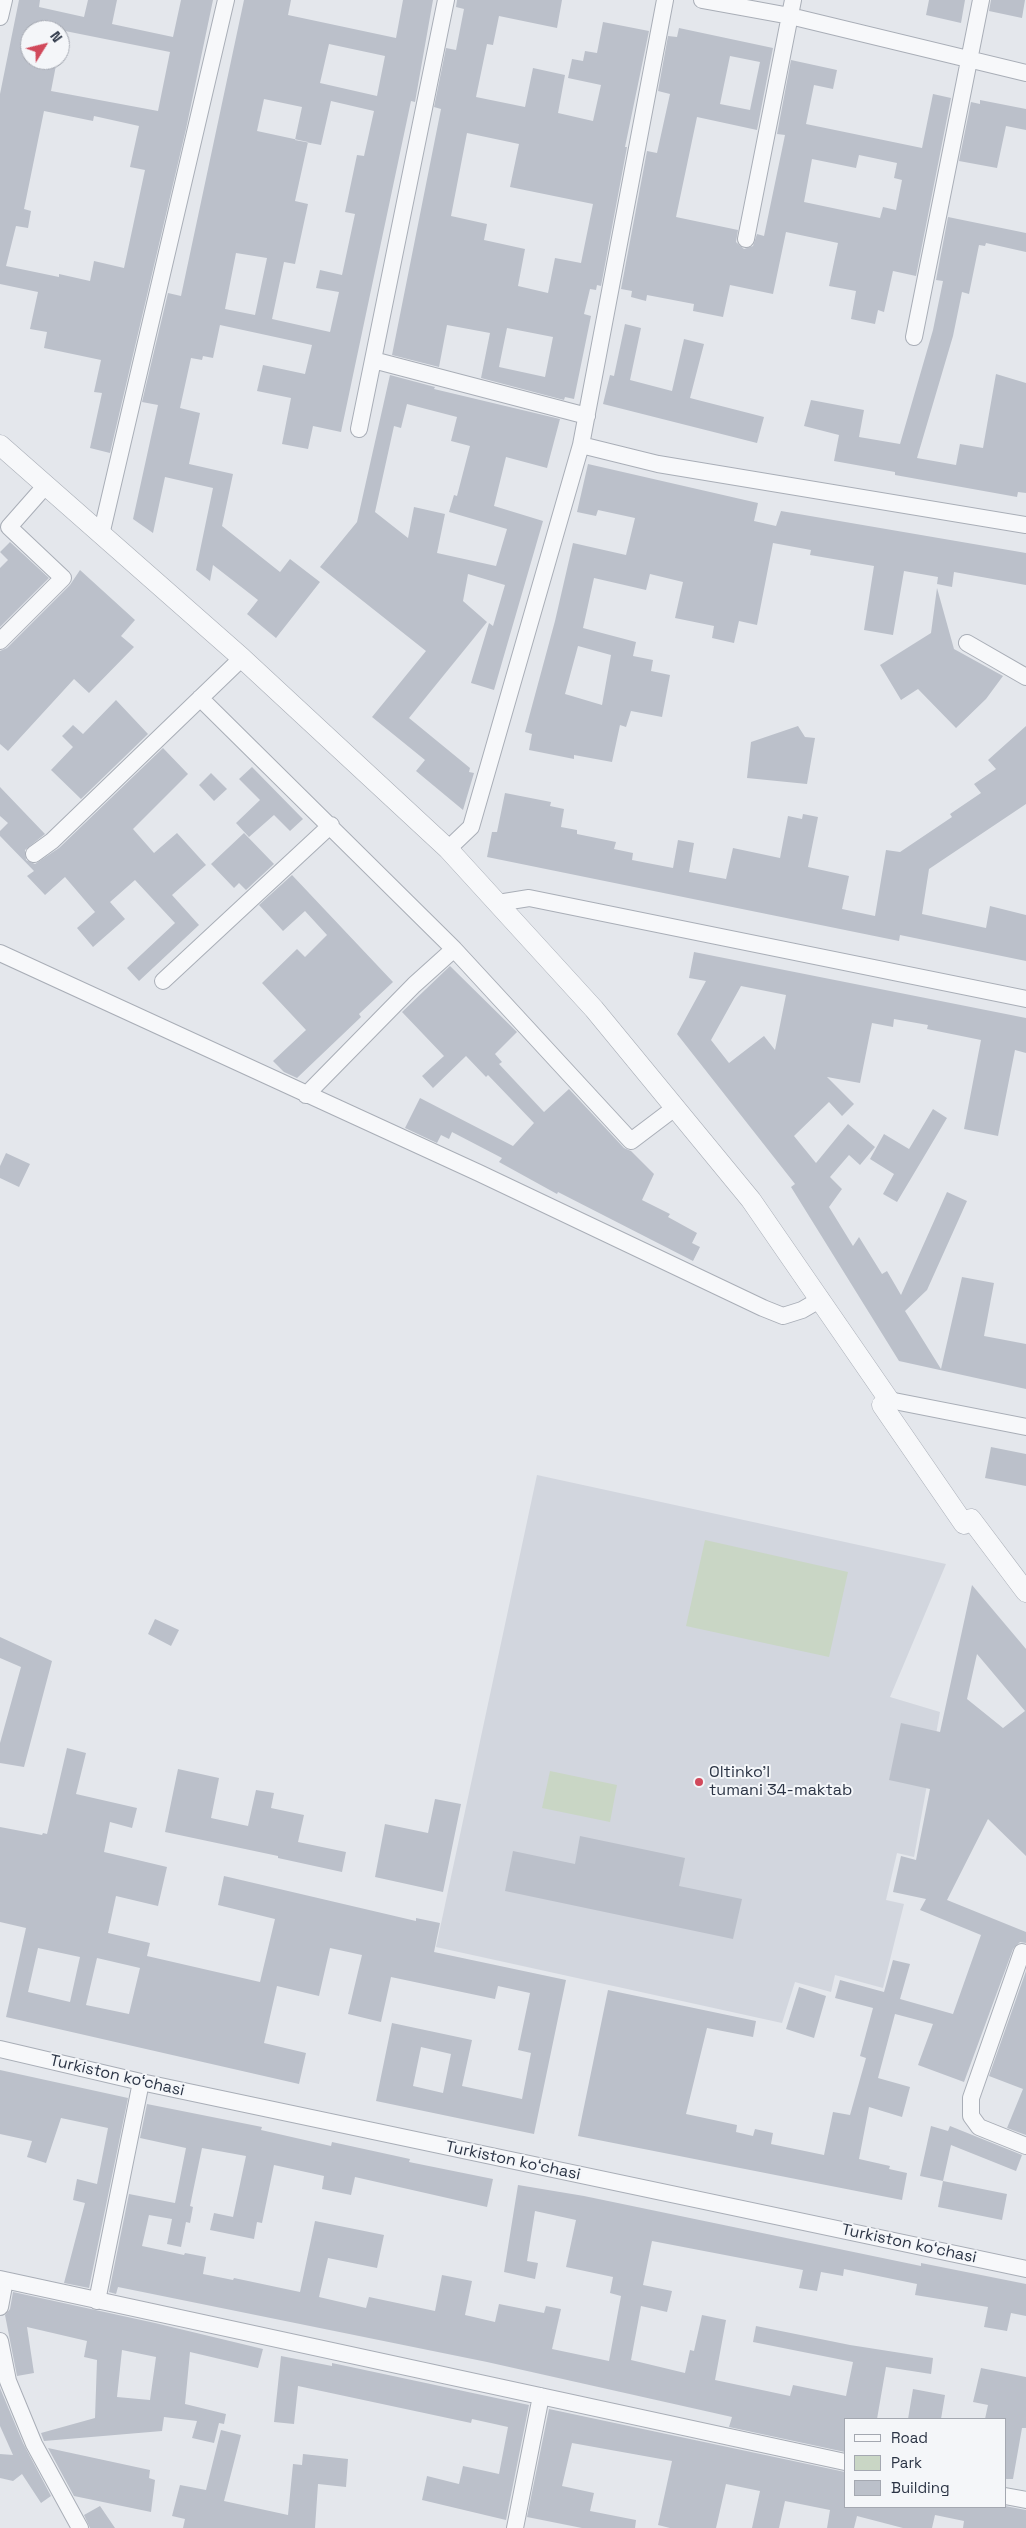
<!DOCTYPE html>
<html>
<head>
<meta charset="utf-8">
<style>
	body { margin:0 }
	#map { position:relative; width:1026px; height:2528px; overflow:hidden; background:#e4e7ec; font-family:"Space Grotesk",sans-serif }
	canvas { display:block }
	.legend { position:absolute; left:844px; top:2418px; width:162px; height:90px; box-sizing:border-box; background:#f4f6f9; border:1px solid #a4a8b1; margin:0; padding:6px 9px; list-style:none; font-size:15px; color:#2b3445 }
	.legend li { display:flex; align-items:center; gap:10px; height:25px }
	.legend b { width:25px; border:1px solid #a4a8b1 }
	.north { position:absolute; left:20px; top:20px; width:50px; height:50px; box-sizing:border-box; background:#f4f6f9; border:1px solid #a4a8b1; border-radius:50%; rotate:54deg; font-size:14px; font-weight:700; line-height:20px; text-align:center; color:#2b3445 }
	.north::after { content:''; display:block; margin:auto; width:18px; height:22px; background:#d1495b; clip-path:polygon(50% 0,100% 100%,50% 72%,0 100%) }
</style>
</head>
<body>
<div id="map">
<canvas width="1026" height="2528"></canvas>
<ul class="legend">
<li><b style="height:6px;background:#f7f8fa"></b>Road</li>
<li><b style="height:14px;background:#c9d6c5"></b>Park</li>
<li><b style="height:14px;background:#bbc0ca"></b>Building</li>
</ul>
<div class="north">N</div>
</div>
<script>
const ctx = document.querySelector('canvas').getContext('2d');
ctx.lineJoin = 'round';
function paint(path, color) { ctx.fillStyle = color; ctx.fill(path, 'evenodd'); }
const toPath = rows => new Path2D(rows.map(r => 'M' + r).join(''));
function trace(path, color, width, dash) { ctx.strokeStyle = color; ctx.lineWidth = width; ctx.lineCap = dash ? 'butt' : 'round'; ctx.setLineDash(dash || []); ctx.stroke(path); }
function label(font, color, halo, rows, align = 'center') {
  ctx.font = font + ' "Space Grotesk",sans-serif'; ctx.lineWidth = 4; ctx.setLineDash([]); ctx.textBaseline = 'middle'; ctx.strokeStyle = halo; ctx.fillStyle = color; for (const [text, x, y, turn = 0] of rows) {
    ctx.save(); ctx.translate(x, y); ctx.rotate((+turn || 0) * Math.PI / 180); ctx.textAlign = isNaN(turn) ? turn : align; if (halo) ctx.strokeText(text, 0, 0); ctx.fillText(text, 0, 0); ctx.restore();
  }
}
paint(toPath([
	[537,1475,946,1564,890,1697,940,1712,914,1857,897,1853,886,1900,904,1904,883,1988,835,1975,831,1992,795,1982,782,2023,436,1947]
]), '#d2d6de');
paint(toPath([
	[705,1540,848,1572,829,1657,686,1626],
	[550,1771,617,1785,610,1822,542,1808]
]), '#c9d6c5');
paint(toPath([
	[19,0,40,0,39,7,84,17,88,0,117,0,112,24,173,37,181,0,213,0,186,129,110,453,90,448,102,393,94,392,101,360,44,348,47,332,30,329,38,292,0,284,0,94],
	[30,30,60,30,170,52,158,111,51,91,57,60,30,60],
	[44,111,93,121,94,116,139,126,130,167,145,170,124,268,94,261,90,281,59,274,59,277,6,266,16,226,28,228,31,211,24,209],
	[244,0,291,0,288,15,396,38,403,0,433,0,415,102,411,101,341,432,313,426,308,449,282,444,291,398,257,391,263,365,305,374,312,345,220,325,213,358,203,356,202,360,191,358,180,408,200,413,189,464,233,474,222,526,280,572,290,559,320,582,276,638,247,614,258,600,213,565,210,581,196,570,213,488,165,477,153,533,133,519,158,405,142,402,168,293,181,296],
	[329,44,385,56,377,96,320,83],
	[264,99,302,107,295,140,321,145,331,101,374,111,364,156,357,155,345,212,355,214,342,275,320,270,316,288,339,292,330,332,272,319,284,262,295,264,308,204,295,201,308,142,257,131],
	[236,253,267,258,255,315,225,309],
	[457,0,562,0,557,28,499,16,493,45,487,44,476,97,525,107,533,68,565,75,558,113,593,121,601,85,568,78,572,59,583,61,585,51,597,53,603,22,649,31,625,147,627,147,601,286,597,285,596,290,590,289,584,314,591,316,574,399,565,397,564,400,481,378,490,333,447,325,439,367,392,355,441,109,434,107,446,48,456,50,464,9,456,7],
	[467,133,519,144,510,187,593,204,581,263,555,258,548,293,518,286,525,249,484,240,487,224,451,216],
	[507,328,553,337,545,377,499,367],
	[929,0,965,0,961,23,926,15],
	[991,0,1025,0,1022,18,989,11],
	[679,28,773,48,757,130,697,117,676,217,738,230,736,242,744,249,753,246,757,234,764,236,785,135,777,134,791,60,837,70,833,89,814,85,806,124,922,148,933,94,951,98,916,276,893,271,884,312,878,310,875,324,851,319,856,291,829,286,838,243,786,232,773,294,730,285,723,317,693,311,694,304,647,295,646,301,631,297,632,291,621,289,647,151,657,153,670,94,658,91,668,36,677,37],
	[730,56,760,62,750,110,720,104],
	[859,155,897,163,894,178,902,180,896,210,883,207,880,218,804,202,812,159,856,168],
	[980,100,1026,109,1026,130,1006,126,997,168,959,161,971,102,980,104],
	[948,217,1026,233,1026,252,986,243,985,246,979,245,969,294,962,292,953,336,917,458,956,465,960,444,983,448,996,374,1026,383,1026,493,1018,492,1017,497,895,475,895,472,834,461,839,435,804,426,811,400,864,410,859,437,900,444,933,330,943,281,936,280],
	[625,324,641,328,630,380,672,391,684,339,704,344,690,398,764,417,757,443,603,404,610,375,614,376],
	[390,375,435,387,434,389,560,419,547,468,506,457,494,506,543,521,494,690,471,683,489,623,493,626,505,585,468,574,463,601,487,622,409,718,470,768,469,772,474,773,463,810,416,771,425,760,372,717,426,651,320,567,357,522],
	[407,404,457,417,451,441,470,446,457,496,454,495,449,512,507,529,496,566,437,553,445,514,414,507,408,538,375,512,394,426,401,428],
	[588,464,758,503,754,521,776,526,781,511,1026,553,1026,585,954,572,952,587,937,584,938,577,904,571,893,635,864,630,874,566,810,555,811,550,773,543,757,625,739,621,734,643,712,638,714,626,675,618,683,582,650,574,646,590,594,578,583,628,636,642,633,656,653,660,651,671,670,675,662,717,631,711,626,727,620,725,612,762,574,755,574,759,529,750,532,734,525,732,555,621,573,543,626,555,635,518,598,510,596,516,577,512],
	[578,646,611,655,602,705,565,694],
	[10,542,49,578,0,627,0,568,8,560,0,552],
	[80,570,135,620,121,636,134,647,89,693,74,679,8,751,0,744,0,651,7,648,70,585],
	[937,588,954,649,1003,676,986,699,956,728,918,689,901,700,880,665,931,633],
	[116,700,148,734,81,799,51,770,73,747,62,736,73,725,83,734],
	[798,726,805,737,815,738,807,784,747,778,751,742],
	[1026,726,1026,804,929,869,922,914,986,928,990,906,1026,915,1026,961,900,935,899,941,487,857,492,832,497,832,505,793,551,802,550,806,564,809,561,827,577,830,577,834,616,842,614,849,633,853,632,860,673,868,678,840,694,843,689,872,726,879,733,848,780,858,788,816,802,819,803,814,818,817,808,867,849,876,842,909,875,916,886,850,900,852,952,817,950,814,981,793,974,784,996,769,988,760],
	[163,748,188,774,133,829,154,853,177,833,206,865,172,895,199,925,139,981,127,968,175,923,135,880,110,902,125,919,93,947,77,928,95,912,65,877,45,895,27,876,34,871,0,836,0,831,8,823,0,816,0,787,45,834,25,850,26,860,35,864,59,848],
	[252,767,303,819,290,831,274,815,249,837,236,823,260,800,239,779],
	[211,773,227,789,214,801,199,785],
	[244,833,274,864,246,890,239,883,234,888,211,864],
	[292,875,393,982,359,1014,361,1017,297,1078,284,1072,273,1061,306,1030,262,983,297,949,305,957,327,935,305,911,283,931,259,905],
	[694,952,1026,1018,1026,1053,1015,1050,998,1136,964,1129,981,1040,927,1029,928,1025,894,1019,893,1027,872,1023,860,1083,827,1077,854,1104,842,1116,829,1102,794,1136,816,1163,848,1124,875,1147,860,1165,849,1155,830,1177,842,1189,829,1207,853,1246,859,1237,882,1274,887,1271,901,1295,947,1192,967,1201,927,1290,905,1311,941,1369,962,1277,994,1283,984,1336,1026,1344,1026,1389,899,1361,791,1187,795,1184,677,1034,706,981,689,978],
	[741,986,786,995,775,1050,764,1036,729,1063,711,1040],
	[450,966,517,1032,495,1054,502,1062,499,1064,544,1112,569,1089,624,1148,631,1151,654,1174,642,1200,670,1214,668,1217,697,1233,692,1243,700,1247,693,1261,558,1192,557,1194,499,1162,502,1158,452,1132,449,1139,441,1135,437,1143,405,1128,420,1098,513,1146,534,1123,488,1075,486,1077,466,1056,433,1088,422,1076,444,1056,402,1012],
	[933,1109,947,1118,897,1202,883,1194,894,1174,870,1159,884,1134,909,1149],
	[6,1153,30,1164,19,1187,0,1178,0,1166],
	[991,1447,1026,1454,1026,1486,985,1478],
	[972,1585,1026,1649,1026,1856,988,1819,947,1900,1026,1932,1026,1943,1020,1942,1013,1949,964,2082,918,2065,933,2024,895,2014,878,2078,910,2087,902,2117,869,2107,859,2159,890,2166,889,2169,907,2173,902,2200,578,2136,608,1990,756,2021,753,2037,707,2028,686,2114,737,2125,736,2132,753,2136,755,2129,773,2133,771,2144,824,2155,833,2112,850,2115,866,2058,860,2056,873,2008,835,1998,840,1980,884,1992,893,1960,910,1964,900,1999,953,2014,981,1935,920,1910,926,1899,893,1892,901,1856,916,1860,930,1789,889,1780,901,1723,940,1732],
	[977,1654,1025,1711,1003,1728,967,1699],
	[155,1619,179,1630,171,1646,148,1634],
	[0,1637,52,1661,24,1767,0,1763,0,1743,21,1667,0,1658],
	[67,1748,86,1753,76,1794,137,1808,132,1828,110,1822,104,1852,167,1867,158,1906,116,1896,108,1933,150,1943,147,1956,260,1982,275,1919,218,1905,224,1876,416,1921,416,1918,440,1923,434,1952,566,1980,534,2134,376,2101,392,2023,472,2040,462,2086,522,2099,531,2053,518,2050,530,1993,498,1986,495,1999,391,1977,381,2022,348,2014,362,1955,330,1948,319,1996,277,1986,264,2043,306,2053,299,2084,6,2017,26,1928,0,1922,0,1827,42,1835,43,1833,47,1834],
	[38,1948,80,1957,70,2002,28,1992],
	[97,1958,140,1968,129,2014,86,2005],
	[421,2047,451,2054,443,2093,413,2086],
	[178,1769,219,1778,211,1818,248,1826,256,1790,274,1793,271,1808,304,1815,298,1842,346,1852,342,1872,278,1858,278,1856,165,1832],
	[435,1799,461,1804,443,1892,375,1877,385,1824,428,1833],
	[580,1836,685,1858,679,1886,742,1899,733,1939,505,1891,513,1851,575,1864],
	[1026,1971,1026,2135,1007,2128,1023,2089,989,2076],
	[799,1987,826,1996,814,2038,786,2029],
	[0,2070,128,2098,89,2288,64,2283,85,2203,73,2200,77,2179,97,2184,108,2128,61,2118,46,2163,27,2157,32,2141,0,2134],
	[147,2104,262,2127,261,2130,331,2146,332,2142,410,2159,409,2162,493,2179,487,2207,355,2177,351,2195,322,2189,324,2176,274,2165,262,2223,257,2222,254,2239,210,2230,214,2213,233,2217,246,2156,202,2148,190,2206,193,2207,190,2223,186,2222,181,2247,167,2244,172,2219,149,2215,142,2246,184,2255,185,2253,206,2257,203,2274,233,2280,234,2278,300,2292,315,2221,384,2235,377,2268,328,2258,319,2297,366,2308,369,2297,435,2311,442,2275,472,2281,465,2315,495,2322,499,2304,544,2313,546,2306,561,2309,552,2349,609,2361,621,2296,610,2293,613,2277,566,2267,576,2220,535,2211,527,2261,538,2263,535,2279,504,2272,518,2185,584,2196,921,2266,921,2263,1026,2284,1026,2316,1011,2313,1007,2331,984,2327,988,2307,915,2295,917,2284,844,2269,843,2276,821,2272,817,2291,799,2288,803,2270,652,2241,643,2285,672,2291,667,2312,641,2306,631,2360,685,2373,690,2350,694,2351,702,2315,726,2320,715,2380,790,2396,793,2385,846,2396,853,2362,753,2342,756,2326,850,2345,933,2358,931,2374,886,2367,877,2419,845,2419,845,2452,729,2427,732,2417,487,2362,118,2287,116,2294,109,2292,129,2194,175,2203,186,2148,140,2138],
	[931,2126,948,2131,950,2126,1022,2155,1016,2171,951,2145,943,2181,920,2176],
	[943,2181,1007,2194,1002,2220,938,2207],
	[13,2292,155,2323,263,2349,258,2368,190,2352,185,2404,226,2414,224,2424,219,2423,214,2443,192,2438,197,2421,164,2417,162,2431,44,2441,41,2433,95,2418,97,2360,84,2357,87,2341,27,2327,34,2373,17,2376,5,2315,10,2309],
	[122,2350,156,2357,150,2400,117,2397],
	[281,2356,332,2366,332,2363,529,2405,506,2520,422,2500,427,2476,459,2484,463,2466,499,2474,508,2427,472,2419,471,2423,298,2386,294,2424,274,2422],
	[981,2368,1026,2377,1026,2428,1022,2428,1013,2479,1005,2479,1005,2419,985,2419,988,2405,973,2402],
	[0,2388,23,2443,20,2443,23,2443,51,2496,41,2503,22,2474,13,2481,0,2478,0,2454,13,2455,0,2426],
	[913,2389,945,2395,941,2419,908,2419],
	[549,2409,845,2472,845,2507,1005,2506,1026,2510,1026,2528,963,2528,964,2521,935,2515,932,2528,903,2528,857,2516,854,2528,827,2528,830,2510,785,2501,779,2528,752,2528,760,2491,726,2484,716,2528,670,2528,658,2525,672,2461,572,2443,562,2486,594,2493,590,2511,636,2520,635,2528,582,2528,527,2517],
	[221,2430,241,2435,224,2501,288,2515,293,2464,302,2465,303,2454,348,2459,346,2487,318,2484,315,2528,183,2528,185,2519,172,2516,180,2485,206,2490],
	[48,2448,150,2470,149,2478,155,2480,151,2512,74,2496],
	[100,2506,115,2528,90,2528,84,2515]
]), '#bbc0ca');
const minor = toPath([
	[702,0,790,16,1026,73],
	[0,17,4,0],
	[746,239,793,0],
	[914,337,981,0],
	[373,360,587,416],
	[359,429,446,0],
	[581,445,658,464,1026,525],
	[101,535,226,0],
	[0,641,63,578,9,527,46,485],
	[967,643,1026,677],
	[200,698,454,949,414,985,306,1095],
	[448,849,471,827,581,445,665,0],
	[34,854,52,841,242,658],
	[498,903,529,898,1026,999],
	[454,949,631,1141,676,1107],
	[0,953,479,1173,763,1308,783,1316,802,1310,821,1299],
	[163,981,331,825],
	[889,1400,1026,1427],
	[1022,1952,971,2098,971,2116,979,2127,1026,2146],
	[0,2049,141,2082,1026,2269],
	[0,2279,845,2462],
	[97,2301,141,2082],
	[0,2307,5,2280],
	[0,2341,8,2381,34,2444,80,2528],
	[1005,2496,1026,2500],
	[515,2528,541,2396]
]);
const tertiary = toPath([
	[0,445,242,658,448,849,594,1009,751,1200,889,1400,882,1405,964,1524,971,1519,1026,1592]
]);
trace(minor, '#a9aeb7', 18);
trace(tertiary, '#a9aeb7', 21);
trace(minor, '#f7f8fa', 16);
trace(tertiary, '#f7f8fa', 20);
for (const [x, y, r, color] of [
	[699,1782,5,"#d1495b"]
]) { const dot = new Path2D(); dot.arc(x, y, r, 0, 2 * Math.PI); ctx.fillStyle = color; ctx.fill(dot); trace(dot, '#f4f6f9', 2); }
label('16px', '#2b3445', '#f4f6f9', [
	["Oltinko'l",709,1773],
	["tumani 34-maktab",709,1791]
], 'left');
label('16px', '#2b3445', '#f4f6f9', [
	["Turkiston koʻchasi",117,2076,13],
	["Turkiston koʻchasi",513,2161,12],
	["Turkiston koʻchasi",909,2244,12]
]);
</script>
</body>
</html>
